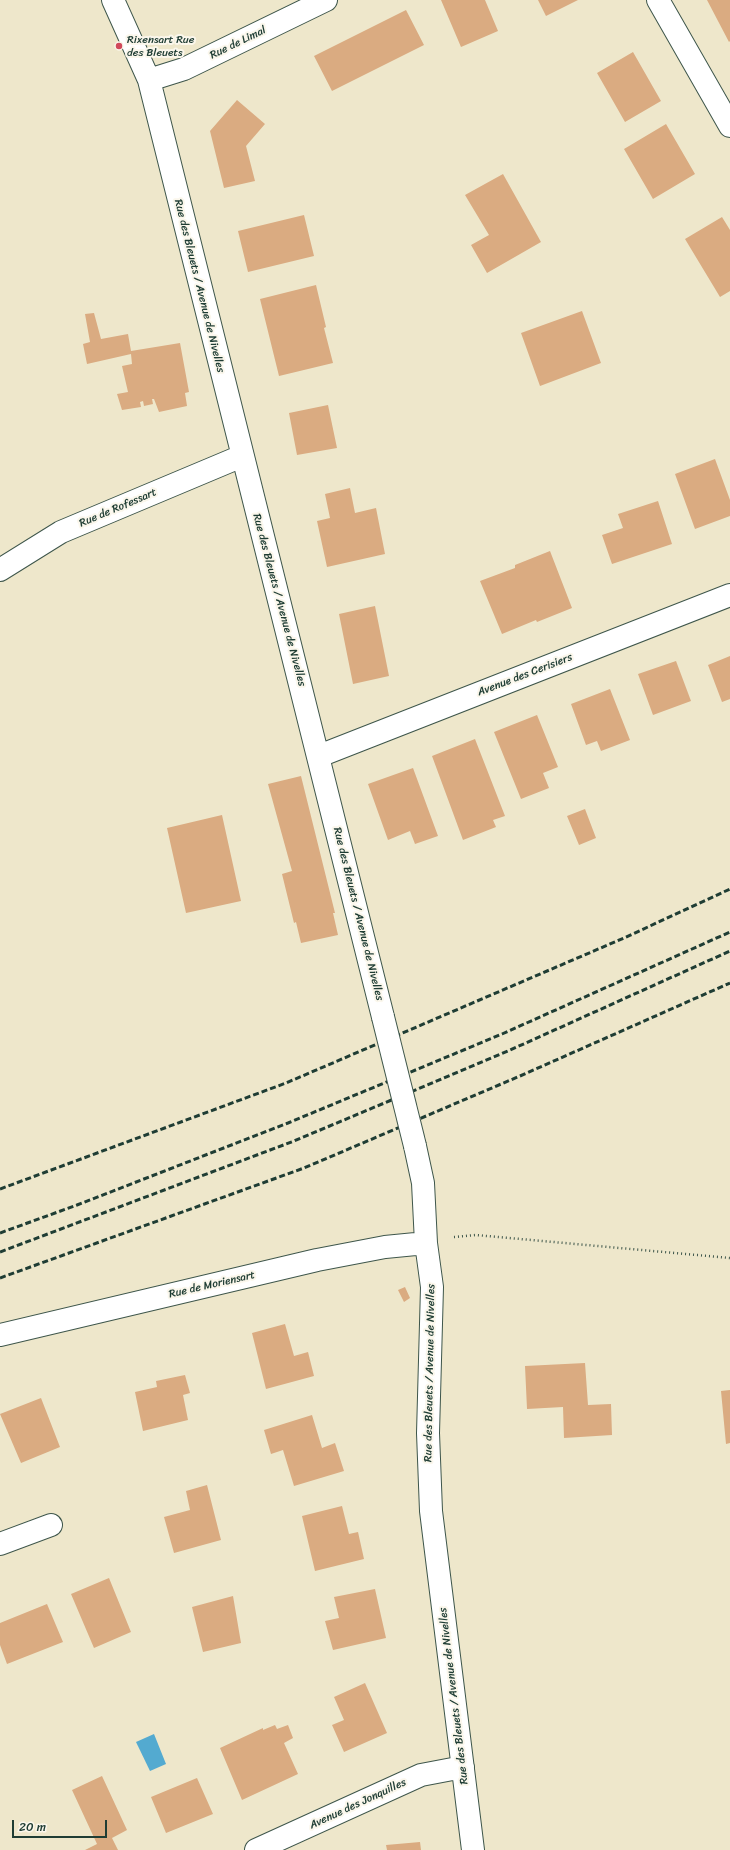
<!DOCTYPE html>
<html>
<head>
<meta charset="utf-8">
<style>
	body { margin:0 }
	#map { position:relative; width:730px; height:1850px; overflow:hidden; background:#eee7cb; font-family:Sriracha,sans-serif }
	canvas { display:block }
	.scale { position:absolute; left:12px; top:1820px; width:95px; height:18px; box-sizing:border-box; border:2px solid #1f3d34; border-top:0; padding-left:5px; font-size:12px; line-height:14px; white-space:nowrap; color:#1f3d34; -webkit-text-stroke:3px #fbf7ec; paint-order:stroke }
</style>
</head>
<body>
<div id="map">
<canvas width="730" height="1850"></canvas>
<div class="scale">20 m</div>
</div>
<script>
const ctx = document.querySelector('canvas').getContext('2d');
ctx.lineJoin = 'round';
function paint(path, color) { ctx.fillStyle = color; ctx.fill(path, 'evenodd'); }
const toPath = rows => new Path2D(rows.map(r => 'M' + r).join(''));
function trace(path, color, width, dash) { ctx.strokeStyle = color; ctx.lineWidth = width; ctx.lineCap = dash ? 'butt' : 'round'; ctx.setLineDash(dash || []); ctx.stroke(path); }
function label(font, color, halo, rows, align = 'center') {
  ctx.font = font + ' Sriracha,sans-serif'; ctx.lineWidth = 4; ctx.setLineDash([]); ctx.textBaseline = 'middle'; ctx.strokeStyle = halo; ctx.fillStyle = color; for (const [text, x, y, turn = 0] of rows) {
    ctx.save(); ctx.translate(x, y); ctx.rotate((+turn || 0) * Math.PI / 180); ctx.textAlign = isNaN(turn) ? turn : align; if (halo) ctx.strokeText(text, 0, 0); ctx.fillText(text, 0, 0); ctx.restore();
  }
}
paint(toPath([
	[154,1734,166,1764,150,1771,136,1742]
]), '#53aad0');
paint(toPath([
	[441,0,485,0,498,31,461,47],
	[538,0,578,0,546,16],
	[707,0,730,0,730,41,729,42],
	[406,10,424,45,332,91,314,56],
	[633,52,661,101,625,122,597,73],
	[237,100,265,124,246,146,255,181,224,188,210,131],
	[666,124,695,174,653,199,624,149],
	[503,174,541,242,487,273,471,245,489,235,465,195],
	[304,215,314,256,248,272,238,231],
	[722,217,730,230,730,291,720,297,685,239],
	[316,285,326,327,324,328,333,363,279,376,260,299],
	[582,311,601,363,540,386,521,333],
	[94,313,101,339,128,334,131,351,180,343,189,392,185,393,187,406,159,412,154,399,152,399,153,404,144,406,143,401,140,402,141,407,122,410,117,394,128,392,122,366,132,364,131,354,87,364,83,344,90,342,85,314],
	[328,405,337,448,297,455,289,413],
	[715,459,730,500,730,516,695,529,675,474],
	[350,488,355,513,376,508,385,554,327,567,317,521,330,518,325,494],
	[658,501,672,544,612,564,602,535,623,528,618,514],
	[550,551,572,608,537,622,536,620,502,634,480,581,515,568,515,565],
	[375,606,389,676,353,684,339,614],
	[730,656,730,699,722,702,708,665],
	[676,661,691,701,653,715,638,674],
	[610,689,630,740,601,751,597,741,586,745,571,704],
	[537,715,558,767,543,773,549,788,521,799,494,732],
	[475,739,505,816,493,820,496,827,463,840,432,756],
	[413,768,438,836,415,844,410,831,388,840,368,784],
	[301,776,335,913,333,913,338,935,301,943,296,922,294,923,282,874,292,871,268,784],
	[585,809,596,838,579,845,567,816],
	[222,815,241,901,186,913,167,828],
	[405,1287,410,1298,404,1302,398,1290],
	[285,1324,294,1356,308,1352,314,1376,266,1389,252,1333],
	[585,1363,588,1405,611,1404,612,1435,564,1438,563,1407,527,1409,525,1366],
	[185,1375,190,1393,183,1395,188,1420,143,1431,135,1392,157,1387,156,1381],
	[730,1390,730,1443,726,1444,721,1391],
	[41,1398,60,1447,21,1463,0,1414],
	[312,1415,322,1448,335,1443,344,1471,294,1486,283,1450,271,1454,264,1430],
	[207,1485,221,1540,174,1553,164,1517,190,1510,186,1491],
	[342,1506,349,1534,358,1532,364,1559,315,1571,302,1516],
	[109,1578,131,1632,94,1648,71,1594],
	[375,1589,386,1638,333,1650,325,1621,339,1618,334,1597],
	[233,1596,241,1643,203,1652,192,1607],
	[47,1604,63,1642,7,1664,0,1645,0,1623],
	[365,1683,387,1733,344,1752,332,1725,344,1720,334,1697],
	[275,1725,277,1729,288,1725,293,1738,284,1743,298,1774,242,1800,220,1748,263,1728,263,1730],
	[102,1776,127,1830,112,1838,118,1850,85,1850,97,1844,72,1790],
	[197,1778,213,1814,166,1833,151,1797],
	[420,1842,421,1850,387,1850,386,1845]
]), '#daab81');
const street = toPath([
	[113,0,149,80,383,1017],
	[658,0,730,126],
	[149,80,184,69,326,0],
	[0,570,61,532,242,456],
	[319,756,730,595],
	[415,1146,423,1183,426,1243,432,1287,428,1433,431,1511,473,1850],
	[0,1335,317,1260,385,1247,426,1243],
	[0,1544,51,1525],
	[256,1850,421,1775,463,1767]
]);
trace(street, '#3e564b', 24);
trace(toPath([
	[454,1237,476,1235,730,1258]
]), '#3e564b', 2.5, [1, 3]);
trace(street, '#fff', 22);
trace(toPath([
	[0,1189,286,1083,624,938,730,889],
	[0,1233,77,1205,288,1123,502,1034,730,932],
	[0,1252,294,1141,508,1051,730,951],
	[0,1278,304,1168,520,1076,730,983]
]), '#1f3d34', 3, [6, 3]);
const streetBridge = toPath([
	[383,1017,415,1146]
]);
trace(streetBridge, '#3e564b', 24, []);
trace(streetBridge, '#fff', 22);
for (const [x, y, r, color] of [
	[119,46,4,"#d1495b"]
]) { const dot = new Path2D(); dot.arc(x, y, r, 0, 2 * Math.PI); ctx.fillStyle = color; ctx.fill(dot); trace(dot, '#fbf7ec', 1.5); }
label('11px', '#1f3d34', '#fbf7ec', [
	["Rixensart Rue",127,40],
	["des Bleuets",127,53]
], 'left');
label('11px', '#1f3d34', '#fbf7ec', [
	["Rue de Limal",238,43,-26],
	["Rue des Bleuets / Avenue de Nivelles",199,286,76],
	["Rue de Rofessart",118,508,-23],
	["Rue des Bleuets / Avenue de Nivelles",279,600,75],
	["Avenue des Cerisiers",525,675,-21],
	["Rue des Bleuets / Avenue de Nivelles",358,914,76],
	["Rue de Moriensart",212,1285,-13],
	["Rue des Bleuets / Avenue de Nivelles",430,1373,-89],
	["Rue des Bleuets / Avenue de Nivelles",454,1696,-97],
	["Avenue des Jonquilles",358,1804,-25]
]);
</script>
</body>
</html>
